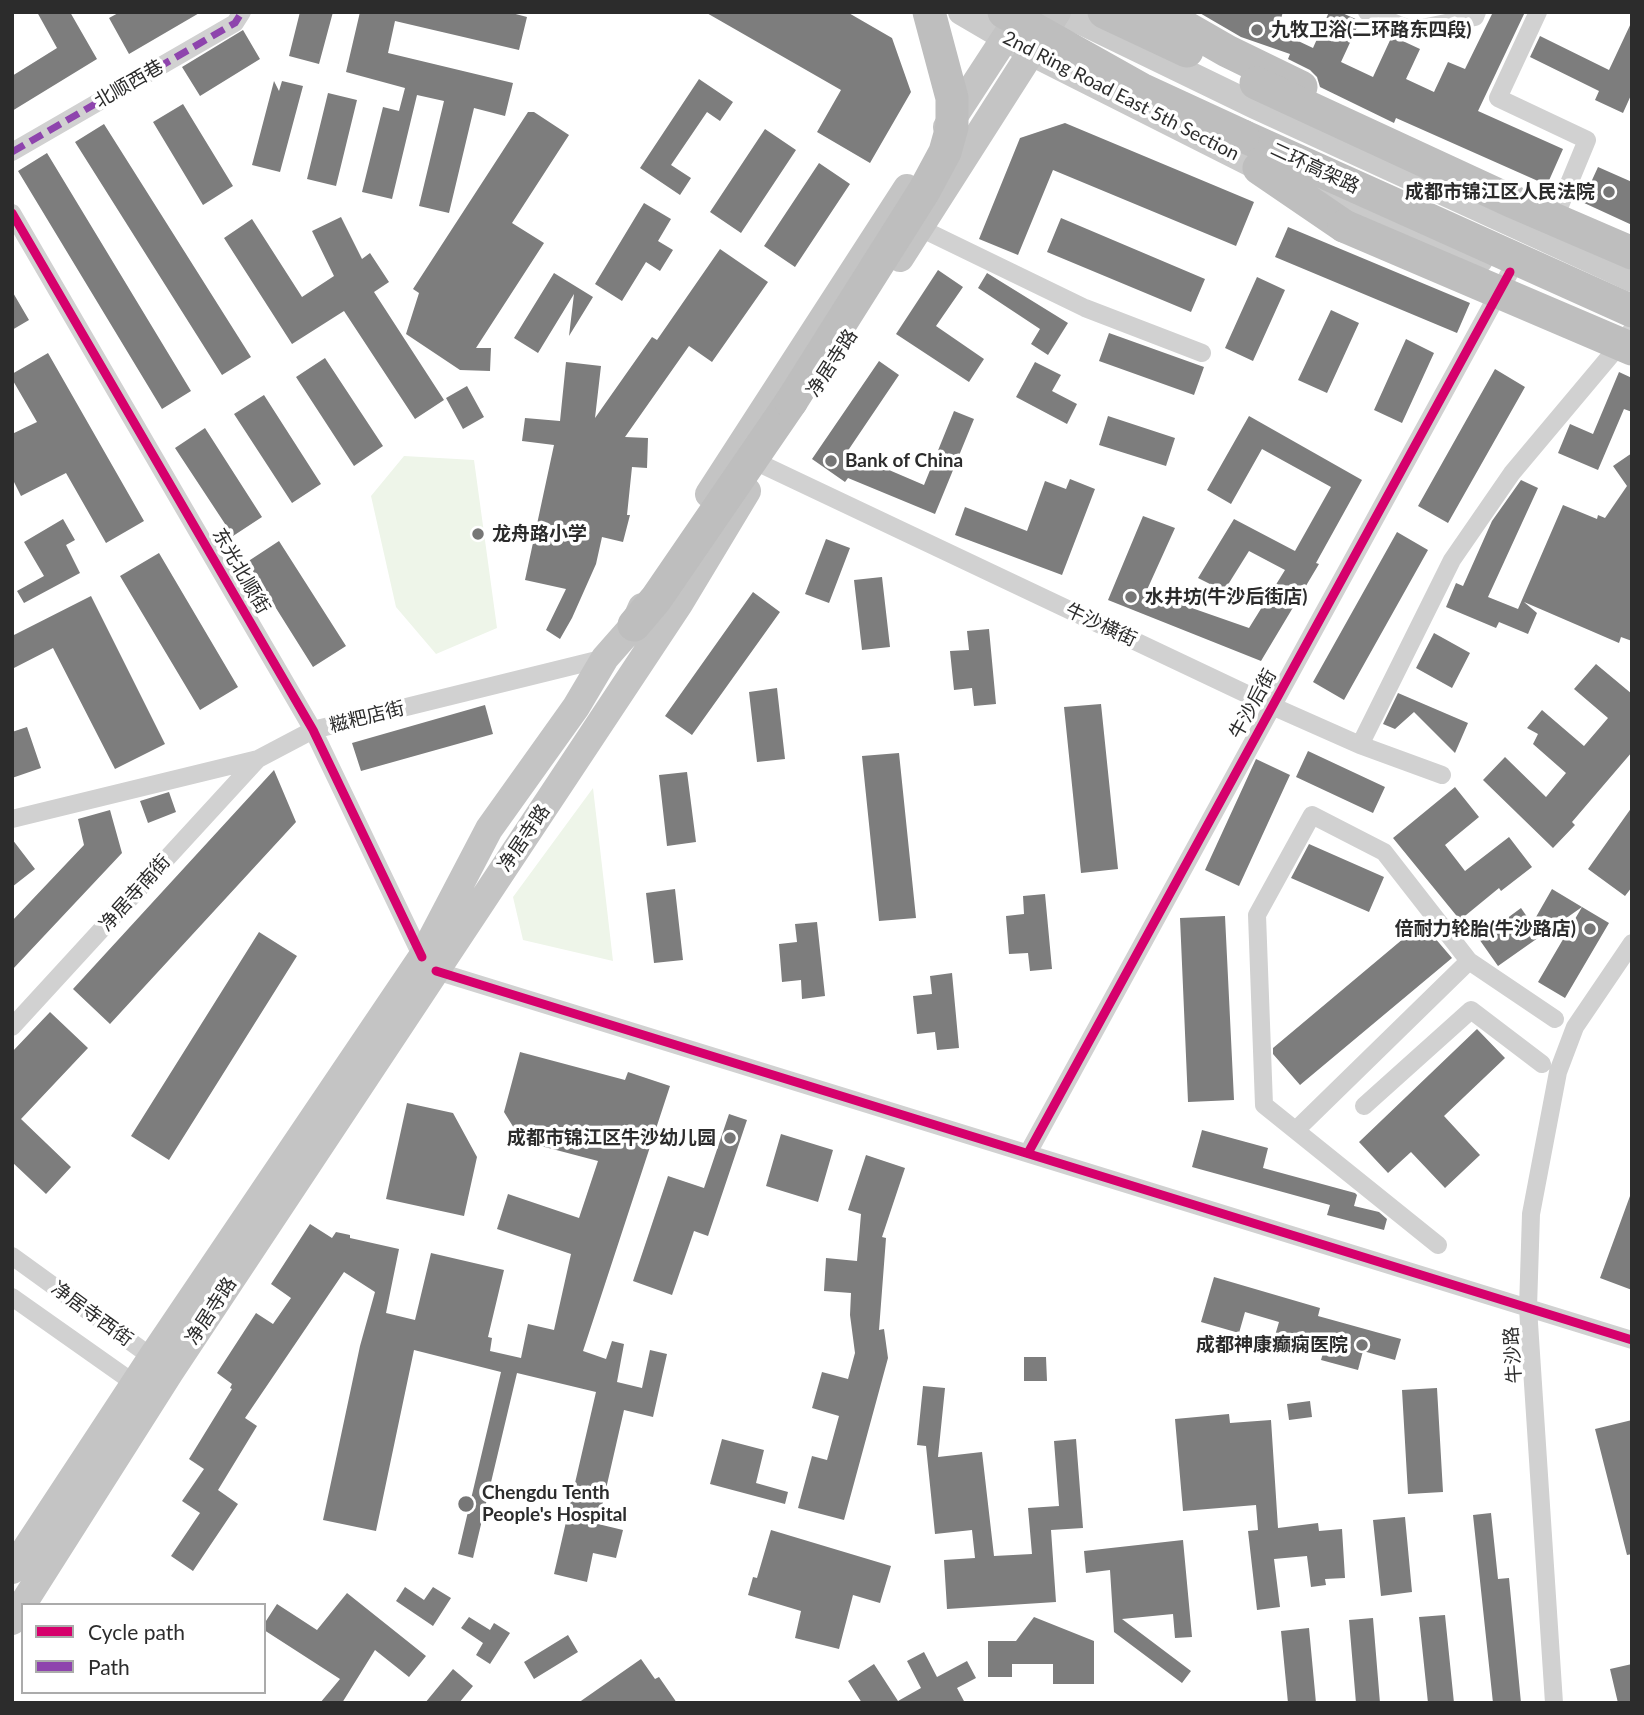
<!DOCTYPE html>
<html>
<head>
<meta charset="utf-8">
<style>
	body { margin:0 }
	#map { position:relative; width:1644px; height:1715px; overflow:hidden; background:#fff; font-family:Lato,sans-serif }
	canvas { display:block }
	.frame { position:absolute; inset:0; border:14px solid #2c2c2c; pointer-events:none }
	.legend { position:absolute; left:21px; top:1603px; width:245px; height:91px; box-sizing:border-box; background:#fff; border:2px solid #ababab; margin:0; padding:9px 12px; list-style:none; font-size:21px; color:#2c2c2c }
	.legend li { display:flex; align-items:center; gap:14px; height:35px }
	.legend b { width:35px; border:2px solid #ababab }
</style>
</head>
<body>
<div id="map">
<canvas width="1644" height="1715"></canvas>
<div class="frame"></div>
<ul class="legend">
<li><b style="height:9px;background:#d6006c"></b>Cycle path</li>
<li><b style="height:9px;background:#8e44ad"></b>Path</li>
</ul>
</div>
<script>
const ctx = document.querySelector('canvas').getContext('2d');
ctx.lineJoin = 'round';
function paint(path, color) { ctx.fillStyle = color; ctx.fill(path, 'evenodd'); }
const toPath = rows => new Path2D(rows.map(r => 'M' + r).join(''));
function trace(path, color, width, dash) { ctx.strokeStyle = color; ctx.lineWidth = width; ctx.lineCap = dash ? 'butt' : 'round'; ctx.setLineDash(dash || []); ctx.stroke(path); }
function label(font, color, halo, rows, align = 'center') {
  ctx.font = font + ' Lato,"Noto Sans SC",sans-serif'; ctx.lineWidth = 7; ctx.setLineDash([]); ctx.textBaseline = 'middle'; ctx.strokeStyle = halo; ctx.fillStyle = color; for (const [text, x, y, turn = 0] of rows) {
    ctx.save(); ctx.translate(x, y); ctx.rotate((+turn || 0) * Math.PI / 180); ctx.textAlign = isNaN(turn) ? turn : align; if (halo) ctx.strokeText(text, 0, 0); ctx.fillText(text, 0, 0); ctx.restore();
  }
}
paint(toPath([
	[404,456,474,460,497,628,436,654,396,607,371,496],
	[593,788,613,961,523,940,513,897]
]), '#eef5e9');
paint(toPath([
	[37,12,70,12,97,59,12,111,12,76,57,48],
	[120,12,201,12,129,54,109,18],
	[300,12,333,12,319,64,289,56],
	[360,12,508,12,527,17,519,50,395,21,388,53,513,83,505,116,474,108,449,213,419,206,444,101,417,95,392,199,362,192,383,107,399,111,405,88,346,72],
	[705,12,847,12,892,38,911,92,870,163,817,132,841,90],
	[1198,12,1283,12,1277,31,1313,48,1329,12,1340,12,1360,21,1341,62,1373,77,1392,36,1420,49,1406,79,1434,92,1448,62,1465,69,1493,12,1525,12,1478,111,1563,149,1547,185,1396,118,1394,123,1320,87,1317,77,1310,70,1288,59,1290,54,1241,37],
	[1632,21,1632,93,1623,113,1595,100,1599,91,1530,57,1540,36,1609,70],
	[243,30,260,59,200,96,182,67],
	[699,79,733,102,720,121,707,112,671,165,691,178,680,195,640,168],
	[274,81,279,91,282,81,303,86,280,172,252,165],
	[328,93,357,100,336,186,307,179],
	[183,104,233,186,203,205,153,122],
	[528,112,534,112,569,135,512,223,544,243,476,348,491,348,490,371,460,370,406,334,419,293,413,289],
	[1065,123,1254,202,1236,246,1053,170,1018,255,979,239,1020,138],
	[104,124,251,357,222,375,75,142],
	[765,129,796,150,741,233,710,212],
	[47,153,191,391,162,409,18,171],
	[819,163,850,184,795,267,764,246],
	[1598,167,1632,182,1632,225,1582,202],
	[644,203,671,219,658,241,673,250,660,271,646,262,622,301,595,284],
	[341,217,362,259,370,253,389,282,374,292,444,400,415,419,344,311,292,344,224,238,252,219,302,297,334,276,312,231],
	[1061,218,1205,279,1191,312,1047,252],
	[1288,227,1470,303,1457,333,1275,257],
	[720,249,768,282,712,362,689,346,625,437,648,438,647,468,632,467,627,515,630,515,623,542,602,537,596,564,572,618,560,639,546,630,566,589,525,580,554,445,522,441,525,418,560,421,566,362,601,366,595,418,652,337,657,340],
	[938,270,963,287,936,326,984,359,969,382,896,334],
	[554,273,593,297,569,336,574,294,538,353,514,338],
	[987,273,1068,323,1048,355,1031,344,1040,329,978,288],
	[1257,277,1285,290,1253,361,1225,348],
	[12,291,29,320,12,330],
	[1331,310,1359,323,1327,393,1298,380],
	[1109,333,1204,367,1194,395,1099,361],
	[1406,339,1434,353,1402,423,1374,410],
	[48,353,144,521,106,543,66,473,21,496,12,478,12,434,37,422,12,379,12,374],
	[325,358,383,446,354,466,296,377],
	[879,361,899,375,847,452,924,485,954,411,974,419,935,514,848,478,845,482,812,459],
	[1035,362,1061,375,1052,391,1077,404,1067,424,1016,397],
	[1495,369,1525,387,1448,523,1418,506],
	[1619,372,1632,378,1632,412,1624,409,1598,470,1558,453,1570,424,1593,434],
	[467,386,484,417,463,429,446,398],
	[264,395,321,484,292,503,234,414],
	[1108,416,1175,438,1166,466,1099,445],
	[1249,416,1362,480,1316,563,1319,564,1261,661,1108,600,1143,516,1175,528,1146,592,1249,628,1285,570,1249,551,1224,591,1198,578,1234,519,1295,551,1331,487,1262,449,1231,504,1207,490],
	[205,428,262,517,233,536,175,448],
	[1632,453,1632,641,1621,637,1619,643,1524,602,1537,613,1528,634,1499,622,1496,628,1446,607,1456,583,1463,586,1492,521,1521,480,1538,488,1488,597,1518,609,1563,505,1597,519,1598,515,1605,518,1627,486,1613,466],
	[1070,479,1095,489,1062,575,955,535,965,507,1027,531,1045,481,1066,489],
	[63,519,75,540,66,545,80,573,24,603,17,591,44,576,24,542],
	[1397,532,1428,550,1344,700,1313,682],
	[826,539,850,548,829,603,805,594],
	[279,541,346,646,313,667,247,562],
	[159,553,238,687,200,710,120,576],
	[882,577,890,647,862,650,854,580],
	[753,592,780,612,692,735,665,716],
	[91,596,165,744,115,769,53,648,12,669,12,636],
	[989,629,996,704,974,706,972,688,954,690,950,651,969,650,967,631],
	[1434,633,1470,653,1452,688,1416,668],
	[1596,664,1632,694,1632,752,1572,822,1575,825,1553,848,1483,780,1505,757,1546,797,1566,773,1533,744,1538,734,1527,728,1542,710,1584,746,1608,718,1574,689],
	[777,688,785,759,757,762,749,692],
	[1398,693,1468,723,1455,753,1414,712,1395,729,1383,724],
	[1101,704,1118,869,1081,873,1064,707],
	[485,705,493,734,361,771,352,743],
	[27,727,41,768,12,778,12,732],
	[1308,751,1385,787,1373,813,1296,777],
	[899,753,916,918,879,921,862,756],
	[1256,759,1290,775,1239,886,1205,870],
	[274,770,296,822,110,1024,73,989],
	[687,772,696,842,667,846,659,775],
	[1455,787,1479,817,1445,845,1465,871,1509,837,1532,867,1501,891,1499,888,1460,920,1393,838],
	[169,792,176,812,148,823,140,801],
	[1632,807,1632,887,1625,896,1588,869],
	[110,810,122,853,12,970,12,921,84,845,78,819],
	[12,839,35,869,12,887],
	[1309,844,1384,877,1369,912,1291,878],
	[675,889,683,960,654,963,646,893],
	[1552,889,1582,907,1498,966,1479,939,1521,908,1532,924],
	[1045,894,1052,969,1030,971,1028,953,1009,954,1006,916,1024,914,1023,896],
	[1582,907,1609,923,1565,998,1538,982],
	[1225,916,1234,1100,1188,1102,1180,918],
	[817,922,825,996,802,999,801,980,782,982,779,944,797,942,795,924],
	[1422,923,1452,958,1300,1085,1273,1054,1273,1048],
	[259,932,297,956,169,1160,131,1136],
	[952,973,959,1048,937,1050,935,1032,917,1034,913,996,932,994,930,976],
	[50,1012,88,1048,21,1119,71,1167,46,1194,12,1162,12,1052],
	[1477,1029,1505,1058,1444,1116,1480,1155,1445,1188,1411,1152,1388,1173,1359,1142],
	[520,1052,625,1080,628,1072,670,1086,583,1351,606,1359,612,1341,624,1344,617,1382,642,1388,650,1350,667,1354,653,1417,624,1410,598,1524,623,1530,616,1558,593,1553,587,1582,554,1574,596,1392,517,1373,473,1558,458,1554,501,1372,414,1350,376,1531,323,1520,360,1346,375,1292,344,1272,245,1418,257,1426,218,1490,238,1504,193,1571,171,1556,200,1513,182,1501,204,1469,189,1459,232,1389,230,1388,232,1384,217,1373,256,1313,273,1324,291,1298,271,1284,310,1224,332,1238,336,1232,350,1235,350,1238,399,1249,386,1313,415,1320,431,1253,504,1270,488,1337,492,1338,490,1351,521,1358,528,1324,554,1330,571,1254,497,1229,508,1194,579,1218,598,1161,522,1141,504,1112],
	[407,1103,453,1113,477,1157,464,1216,386,1199],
	[729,1114,747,1120,708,1236,694,1231,672,1295,633,1281,668,1176,704,1188],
	[1202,1130,1268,1148,1263,1168,1355,1193,1357,1195,1354,1206,1379,1212,1387,1219,1384,1230,1327,1215,1330,1205,1192,1167],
	[781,1134,833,1150,818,1202,766,1186],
	[866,1155,905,1168,882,1237,886,1238,879,1330,884,1329,888,1358,844,1520,798,1508,812,1456,827,1460,839,1416,812,1408,822,1372,848,1379,855,1353,850,1315,851,1293,824,1291,826,1258,857,1261,861,1214,848,1210],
	[1630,1196,1632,1196,1632,1290,1600,1278],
	[1214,1277,1320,1308,1318,1316,1401,1339,1395,1360,1363,1351,1358,1370,1321,1360,1323,1353,1274,1339,1279,1322,1245,1312,1239,1333,1201,1322],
	[1024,1357,1046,1357,1047,1381,1024,1381],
	[923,1386,945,1388,938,1457,982,1452,994,1556,1032,1554,1028,1508,1059,1506,1054,1441,1076,1439,1083,1528,1051,1530,1056,1602,947,1609,944,1560,975,1558,972,1530,935,1534,926,1446,917,1445],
	[1437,1388,1443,1492,1408,1494,1402,1390],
	[1310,1401,1312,1417,1289,1420,1287,1404],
	[1229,1414,1230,1423,1271,1420,1278,1528,1318,1523,1319,1531,1342,1529,1345,1578,1325,1579,1326,1585,1311,1587,1307,1556,1274,1559,1280,1607,1257,1610,1248,1531,1258,1530,1256,1505,1183,1511,1175,1419],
	[1632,1420,1632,1554,1627,1555,1595,1429],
	[722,1439,764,1450,756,1483,788,1492,785,1504,710,1484],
	[1491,1513,1498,1579,1509,1578,1521,1703,1493,1703,1473,1515],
	[1405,1517,1412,1592,1381,1596,1373,1520],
	[771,1530,891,1566,880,1603,853,1595,839,1649,795,1638,801,1611,748,1595,753,1577,757,1578],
	[1183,1540,1192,1637,1175,1638,1173,1614,1122,1619,1191,1671,1182,1683,1114,1632,1110,1570,1086,1573,1084,1551],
	[405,1587,424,1600,433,1587,451,1598,433,1626,396,1601],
	[347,1593,426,1656,409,1677,375,1650,342,1703,320,1703,340,1679,264,1630,264,1624,277,1604,317,1630],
	[1445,1615,1454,1703,1428,1703,1419,1617],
	[469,1617,490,1630,494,1623,510,1633,490,1664,476,1655,483,1643,461,1628],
	[1034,1617,1094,1641,1094,1684,1053,1684,1053,1664,1012,1664,1012,1677,988,1677,988,1641,1016,1641],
	[1373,1618,1380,1703,1356,1703,1349,1620],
	[1309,1628,1316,1703,1288,1703,1281,1631],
	[568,1635,578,1652,534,1679,524,1662],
	[924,1652,937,1677,967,1661,976,1678,957,1688,965,1703,862,1703,848,1681,874,1664,898,1701,921,1688,907,1661],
	[641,1659,655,1679,659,1677,677,1703,578,1703],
	[1632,1664,1632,1703,1618,1703,1610,1669],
	[453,1669,473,1686,459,1703,425,1703]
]), '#7d7d7d');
trace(toPath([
	[1367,12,1412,30,1475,17,1477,12],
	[1538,12,1498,98,1587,140,1551,227],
	[12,152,235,23,242,12],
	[12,213,313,730,422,957],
	[920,228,1085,308,1202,353],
	[763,465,1272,706,1360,745,1442,775],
	[1360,745,1452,560,1512,473,1632,330],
	[12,819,258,759,313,730,605,658],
	[436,971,1632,1340],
	[12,1027,258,759],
	[1364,1106,1471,1010,1542,1064],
	[1296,1130,1469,961],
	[1028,1153,1510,272],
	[1438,1245,1264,1105,1257,915,1312,815,1384,852,1469,961,1555,1019],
	[12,1256,160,1363],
	[12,1297,141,1388],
	[1554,1703,1528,1308,1531,1214,1558,1072,1575,1027,1632,943]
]), '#d1d1d1', 18);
trace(toPath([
	[961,12,1031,53,1259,168,1480,260],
	[1061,12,1255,106,1632,279]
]), '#cacaca', 26);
trace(toPath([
	[947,127,1022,12],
	[900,258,1057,12],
	[709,494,907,188],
	[12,1570,152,1357,422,957,489,829,576,707,605,658,634,625,642,607],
	[12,1621,170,1372,679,604,747,491]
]), '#c4c4c4', 28);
trace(toPath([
	[1104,12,1187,51],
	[1159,12,1227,51,1301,87],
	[1243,136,1632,311],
	[1259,168,1344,226],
	[634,625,656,599,791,402]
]), '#bebebe', 33);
trace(toPath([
	[1004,12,1141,89,1243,136],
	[1256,83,1509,200,1632,253],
	[1344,226,1632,349],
	[791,402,924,191,945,152,952,127,952,98,929,12]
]), '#bebebe', 33);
trace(toPath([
	[12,152,235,23,242,12]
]), '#8e44ad', 7, [14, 7]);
trace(toPath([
	[12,213,313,730,422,957],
	[436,971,1632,1340],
	[1028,1153,1510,272]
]), '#d6006c', 9);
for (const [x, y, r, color] of [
	[1257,30,7,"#767676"],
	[1609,192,7,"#767676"],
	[831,461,7,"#767676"],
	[478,534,7,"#767676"],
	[1131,597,7,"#767676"],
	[1590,929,7,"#767676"],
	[730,1138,7,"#767676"],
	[1362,1345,7,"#767676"],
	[466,1504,9,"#767676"]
]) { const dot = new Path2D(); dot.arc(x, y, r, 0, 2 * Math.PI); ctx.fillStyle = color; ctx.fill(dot); trace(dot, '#fff', 2.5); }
label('bold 19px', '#2c2c2c', '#fff', [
	["九牧卫浴(二环路东四段)",1271,30],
	["成都市锦江区人民法院",1595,192,"right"],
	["Bank of China",845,461],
	["龙舟路小学",492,534],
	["水井坊(牛沙后街店)",1145,597],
	["倍耐力轮胎(牛沙路店)",1576,929,"right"],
	["成都市锦江区牛沙幼儿园",716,1138,"right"],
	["成都神康癫痫医院",1348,1345,"right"],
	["Chengdu Tenth",482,1493],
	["People's Hospital",482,1515]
], 'left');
label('19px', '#2c2c2c', '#fff', [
	["北顺西巷",129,84,-30],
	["2nd Ring Road East 5th Section",1121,96,27],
	["二环高架路",1315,168,25],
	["净居寺路",832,363,-57],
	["东光北顺街",241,571,60],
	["牛沙横街",1101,625,25],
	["牛沙后街",1253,704,-61],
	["糍粑店街",367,717,-14],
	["净居寺路",524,838,-56],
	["净居寺南街",135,893,-48],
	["净居寺路",211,1311,-57],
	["净居寺西街",92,1314,36],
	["牛沙路",1513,1355,-94]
]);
</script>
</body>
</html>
